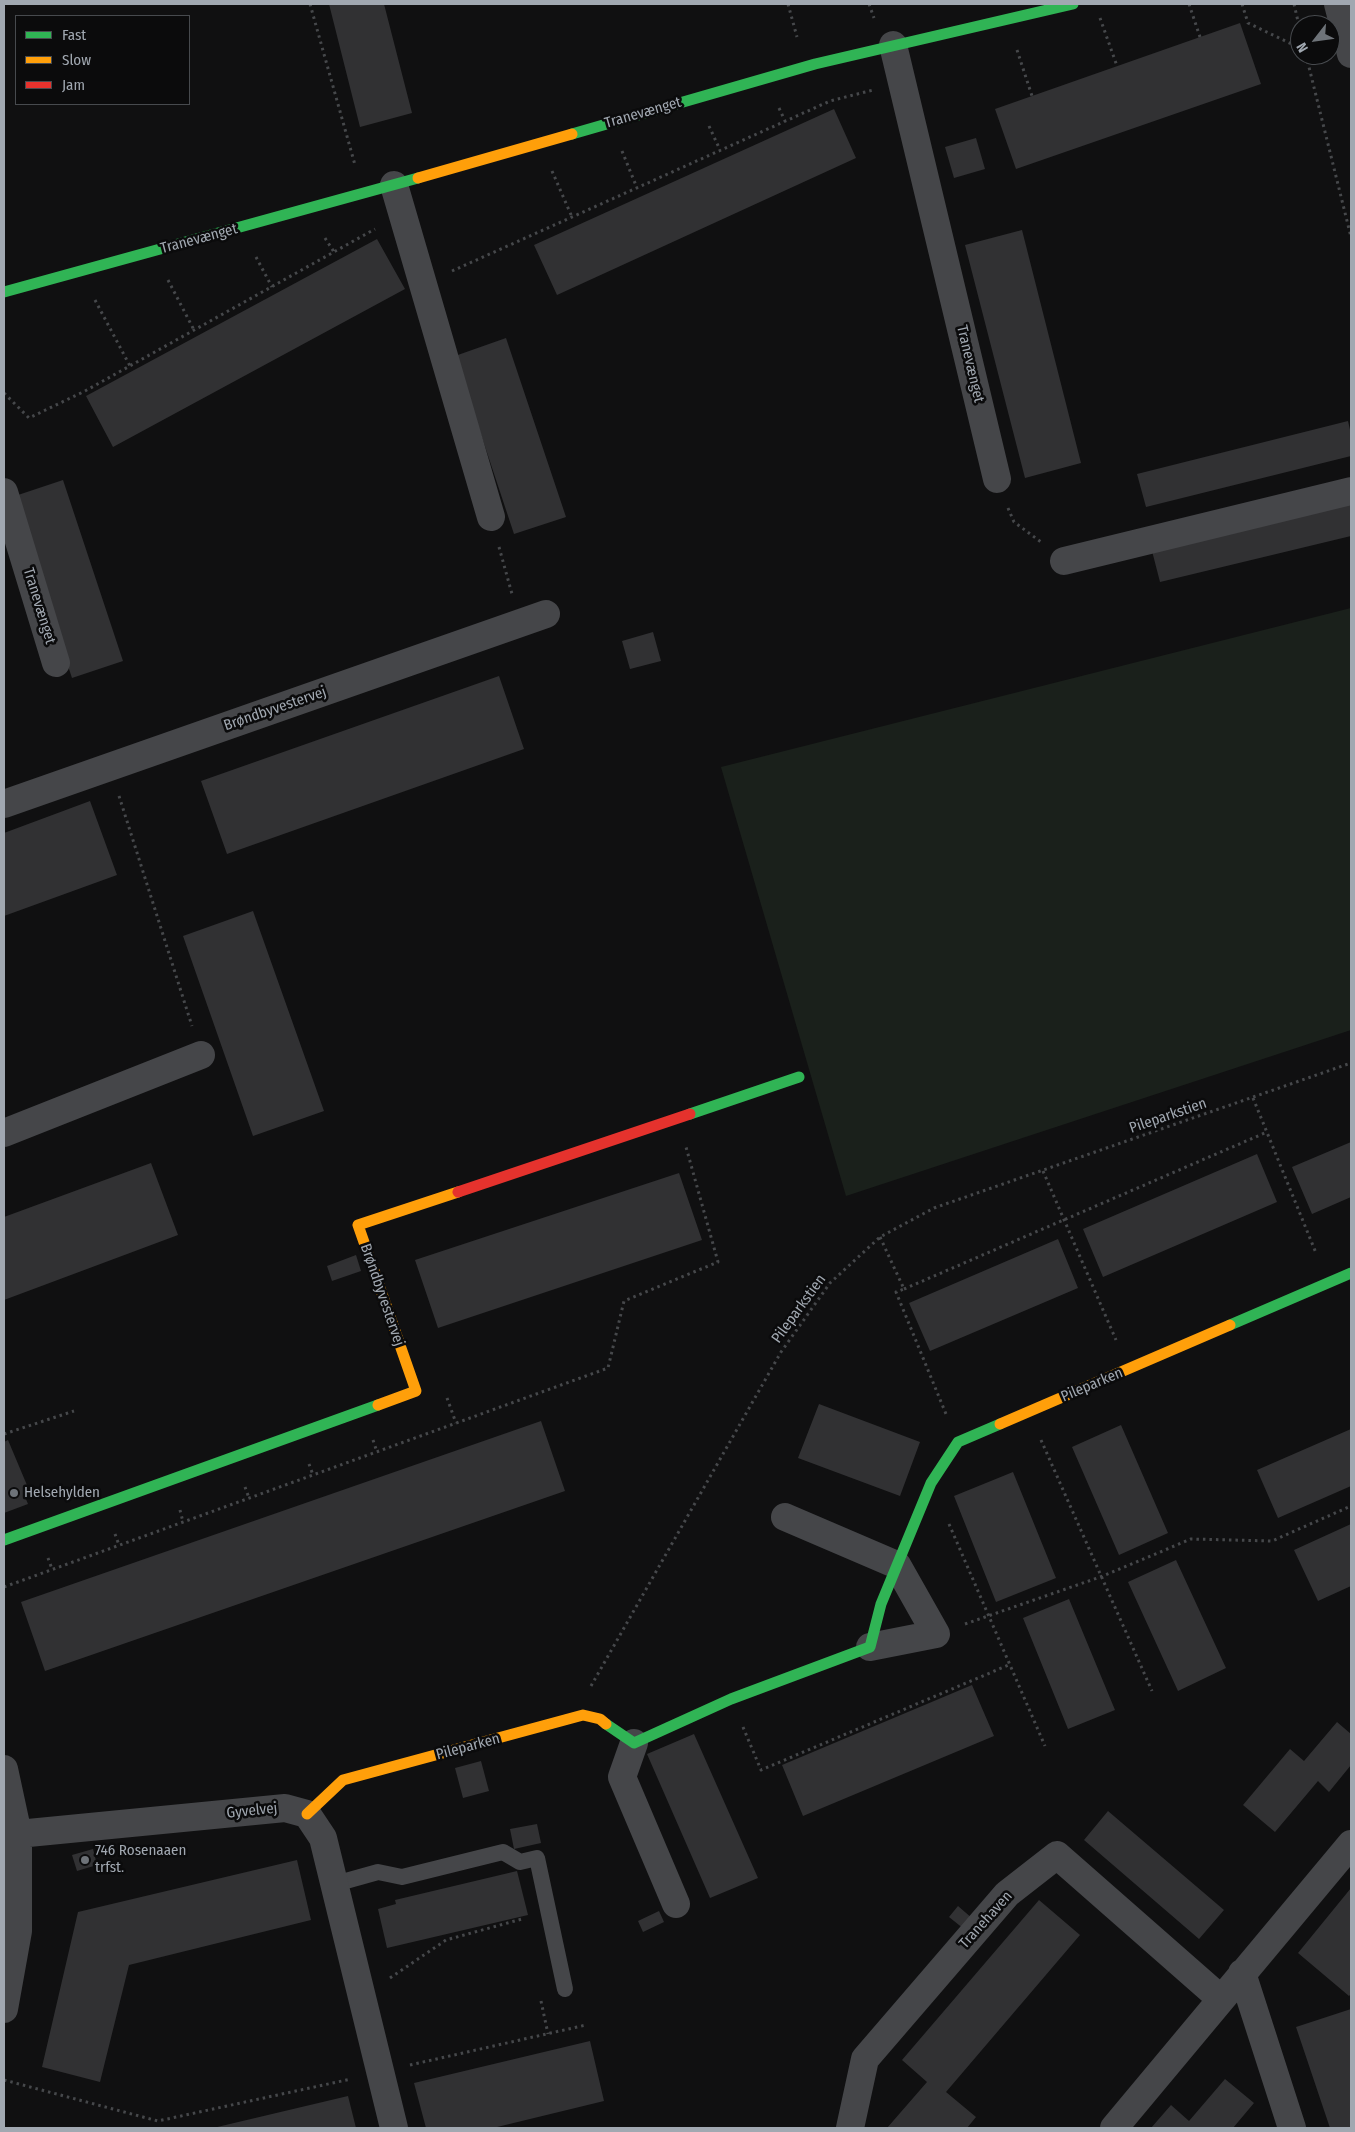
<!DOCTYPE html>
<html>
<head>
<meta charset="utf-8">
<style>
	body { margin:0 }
	#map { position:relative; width:1355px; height:2132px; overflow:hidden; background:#101011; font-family:"Fira Sans Condensed",sans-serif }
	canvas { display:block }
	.frame { position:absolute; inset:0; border:5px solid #a1a8b1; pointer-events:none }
	.legend { position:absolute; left:15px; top:15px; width:175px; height:90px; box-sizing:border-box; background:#0b0b0c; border:1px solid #474a4e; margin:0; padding:6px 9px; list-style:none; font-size:15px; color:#a1a8b1 }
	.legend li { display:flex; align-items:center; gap:10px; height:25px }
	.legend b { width:25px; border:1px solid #474a4e }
	.north { position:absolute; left:1290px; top:15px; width:50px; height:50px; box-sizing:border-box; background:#0b0b0c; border:1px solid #474a4e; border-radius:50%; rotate:240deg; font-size:14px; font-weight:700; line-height:20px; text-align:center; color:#a1a8b1 }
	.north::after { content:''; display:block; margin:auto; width:18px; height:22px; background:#6e7379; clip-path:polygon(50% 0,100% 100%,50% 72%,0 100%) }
</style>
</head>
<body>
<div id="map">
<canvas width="1355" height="2132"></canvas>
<div class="frame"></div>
<ul class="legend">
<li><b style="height:6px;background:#30b455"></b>Fast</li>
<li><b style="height:6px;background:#ff9f0a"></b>Slow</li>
<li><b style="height:6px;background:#e5322d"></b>Jam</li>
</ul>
<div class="north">N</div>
</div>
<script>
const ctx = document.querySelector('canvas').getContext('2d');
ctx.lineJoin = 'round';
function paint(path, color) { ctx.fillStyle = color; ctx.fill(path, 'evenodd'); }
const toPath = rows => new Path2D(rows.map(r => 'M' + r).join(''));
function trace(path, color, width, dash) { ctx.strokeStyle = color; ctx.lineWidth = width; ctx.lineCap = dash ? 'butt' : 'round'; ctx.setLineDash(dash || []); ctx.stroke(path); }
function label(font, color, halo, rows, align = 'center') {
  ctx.font = font + ' "Fira Sans Condensed",sans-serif'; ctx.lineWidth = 5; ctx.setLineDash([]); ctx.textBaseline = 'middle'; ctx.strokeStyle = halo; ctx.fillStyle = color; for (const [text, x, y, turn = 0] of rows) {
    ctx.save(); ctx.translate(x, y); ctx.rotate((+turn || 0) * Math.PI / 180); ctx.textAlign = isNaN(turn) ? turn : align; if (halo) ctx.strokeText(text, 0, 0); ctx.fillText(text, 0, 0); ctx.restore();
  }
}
paint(toPath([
	[1351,608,1351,1030,846,1196,721,767]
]), '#1a201b');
paint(toPath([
	[329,4,384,4,412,113,360,127],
	[1240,23,1261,84,1016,169,995,109],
	[834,109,856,158,557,295,534,245],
	[976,138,985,169,954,178,945,147],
	[1022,230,1081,463,1025,478,965,245],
	[377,239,405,289,113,447,86,396],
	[506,338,566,517,514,534,455,356],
	[1348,421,1351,434,1351,456,1146,507,1137,474],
	[63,480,123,661,72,678,12,497],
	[1351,500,1351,536,1160,582,1151,547],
	[653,632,661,661,630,669,622,641],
	[499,676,524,749,227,854,201,781],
	[90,801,117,875,4,916,4,833],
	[253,911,324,1111,253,1136,183,936],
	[1351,1142,1351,1197,1312,1214,1292,1167],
	[1257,1154,1277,1202,1103,1277,1083,1229],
	[151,1163,178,1235,4,1300,4,1217],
	[679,1173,702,1240,438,1328,415,1260],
	[1058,1239,1078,1288,930,1351,909,1303],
	[356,1255,361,1271,332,1281,327,1266],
	[819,1404,920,1442,900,1496,798,1458],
	[541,1421,565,1491,45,1671,21,1602],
	[1121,1425,1168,1533,1119,1555,1072,1447],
	[1351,1429,1351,1486,1278,1518,1257,1470],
	[8,1440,29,1490,23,1492,28,1504,4,1513,4,1442],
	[1013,1472,1056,1578,996,1602,954,1496],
	[1351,1524,1351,1586,1318,1601,1294,1550],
	[1176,1560,1226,1668,1178,1691,1128,1582],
	[1069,1599,1115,1710,1068,1729,1023,1618],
	[972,1685,994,1736,803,1816,782,1765],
	[1337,1722,1351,1734,1351,1765,1329,1792,1318,1781,1275,1832,1243,1805,1290,1749,1304,1761],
	[694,1734,758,1878,710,1898,647,1754],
	[481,1761,489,1791,463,1798,455,1768],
	[1108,1811,1224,1910,1199,1939,1084,1840],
	[537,1824,541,1843,514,1849,510,1829],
	[93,1849,97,1865,77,1871,72,1855],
	[297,1860,311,1920,129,1965,100,2082,42,2067,78,1912],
	[517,1871,528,1915,387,1948,378,1909,396,1904,395,1900],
	[1351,1888,1351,1994,1349,1996,1298,1953],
	[1039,1900,1080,1935,946,2092,976,2117,967,2128,887,2128,927,2082,902,2060],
	[958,1906,973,1919,964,1929,949,1917],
	[659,1911,664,1922,643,1932,638,1921],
	[1351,2009,1351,2128,1330,2128,1296,2027],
	[590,2041,604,2101,493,2128,426,2128,414,2083],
	[1225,2079,1254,2103,1233,2128,1151,2128,1171,2105,1189,2121],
	[348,2096,356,2128,213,2128]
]), '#313133');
trace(toPath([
	[310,4,355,165],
	[788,4,797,37],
	[869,4,874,18],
	[1189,4,1200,37],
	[1242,4,1248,23,1300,48],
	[1294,4,1300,30],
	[1100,18,1117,66],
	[1017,50,1032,96],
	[1306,55,1351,237],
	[779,108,785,121],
	[709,126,720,150],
	[622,151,637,188],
	[552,171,572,217],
	[325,238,334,252],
	[256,257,272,287],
	[452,271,830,101,873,90],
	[168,280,194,330],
	[95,300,130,366],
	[4,393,29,418,85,391,375,229],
	[1008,508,1014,522,1041,542],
	[499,547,512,594],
	[119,796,192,1026],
	[1253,1098,1316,1253],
	[1043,1171,1116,1340],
	[880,1237,904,1289,896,1292,946,1414],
	[904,1289,1267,1132],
	[447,1398,456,1423],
	[4,1434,74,1411],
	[373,1440,377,1452],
	[1041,1440,1152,1691],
	[309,1464,313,1475],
	[245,1487,249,1498],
	[180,1510,183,1522],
	[949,1524,1045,1746],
	[115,1534,119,1545],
	[48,1558,52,1569],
	[4,1587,608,1368,624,1301,718,1262,686,1147],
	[965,1624,1103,1576,1191,1539,1272,1541,1351,1506],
	[591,1686,781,1352,830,1283,880,1237,934,1208,1351,1063],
	[743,1727,761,1770,1011,1664],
	[390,1978,446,1940,522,1919,523,1921],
	[541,2001,548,2034],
	[410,2065,586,2025],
	[4,2080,158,2121,351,2079]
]), '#46484b', 3, [2.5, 4]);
trace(toPath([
	[335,1884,378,1872,402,1877,503,1852,520,1862,537,1858,565,1989]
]), '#454649', 16);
trace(toPath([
	[1338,4,1351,54],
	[893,45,997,479],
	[394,185,491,517],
	[4,492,56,663],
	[1064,561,1351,491],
	[4,804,546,614],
	[4,1133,201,1055],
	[785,1517,897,1565,936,1634,870,1647],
	[634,1743,622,1777,676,1904],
	[4,1769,18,1834,18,1931,4,2009],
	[18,1834,285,1808,307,1814,323,1838,394,2128],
	[1242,1973,1292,2128],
	[850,2128,865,2059,1007,1894,1057,1855,1221,1999],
	[1114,2128,1351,1844]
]), '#454649', 28);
trace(toPath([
	[572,134,815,64,1073,4],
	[4,292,418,178],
	[690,1114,799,1077],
	[1230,1325,1351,1273],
	[4,1540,378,1405],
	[606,1724,634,1743,731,1699,870,1647,881,1604,931,1483,958,1442,1000,1424]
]), '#30b455', 11);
trace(toPath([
	[418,178,572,134],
	[378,1405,416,1391,358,1225,458,1192],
	[1000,1424,1230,1325],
	[307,1814,343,1780,583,1715,600,1719,606,1724]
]), '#ff9f0a', 11);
trace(toPath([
	[458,1192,690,1114]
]), '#e5322d', 11);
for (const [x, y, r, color] of [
	[14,1493,5,"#6e7379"],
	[85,1860,5,"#6e7379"]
]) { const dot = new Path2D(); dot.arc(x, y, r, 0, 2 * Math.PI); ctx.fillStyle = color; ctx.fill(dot); trace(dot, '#0b0b0c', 2); }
label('15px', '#a1a8b1', '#0b0b0c', [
	["Tranevænget",643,113,-16],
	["Tranevænget",199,239,-15],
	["Tranevænget",970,364,77],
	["Tranevænget",39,606,73],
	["Brøndbyvestervej",275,709,-19],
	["Pileparkstien",1168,1116,-19],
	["Brøndbyvestervej",382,1295,71],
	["Pileparkstien",799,1309,-54],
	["Pileparken",1092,1385,-23],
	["Pileparken",468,1747,-15],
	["Gyvelvej",252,1811,-6],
	["Tranehaven",986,1920,-48]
]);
label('15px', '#a1a8b1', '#0b0b0c', [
	["Helsehylden",24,1493],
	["746 Rosenaaen",95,1851],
	["trfst.",95,1868]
], 'left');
</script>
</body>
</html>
